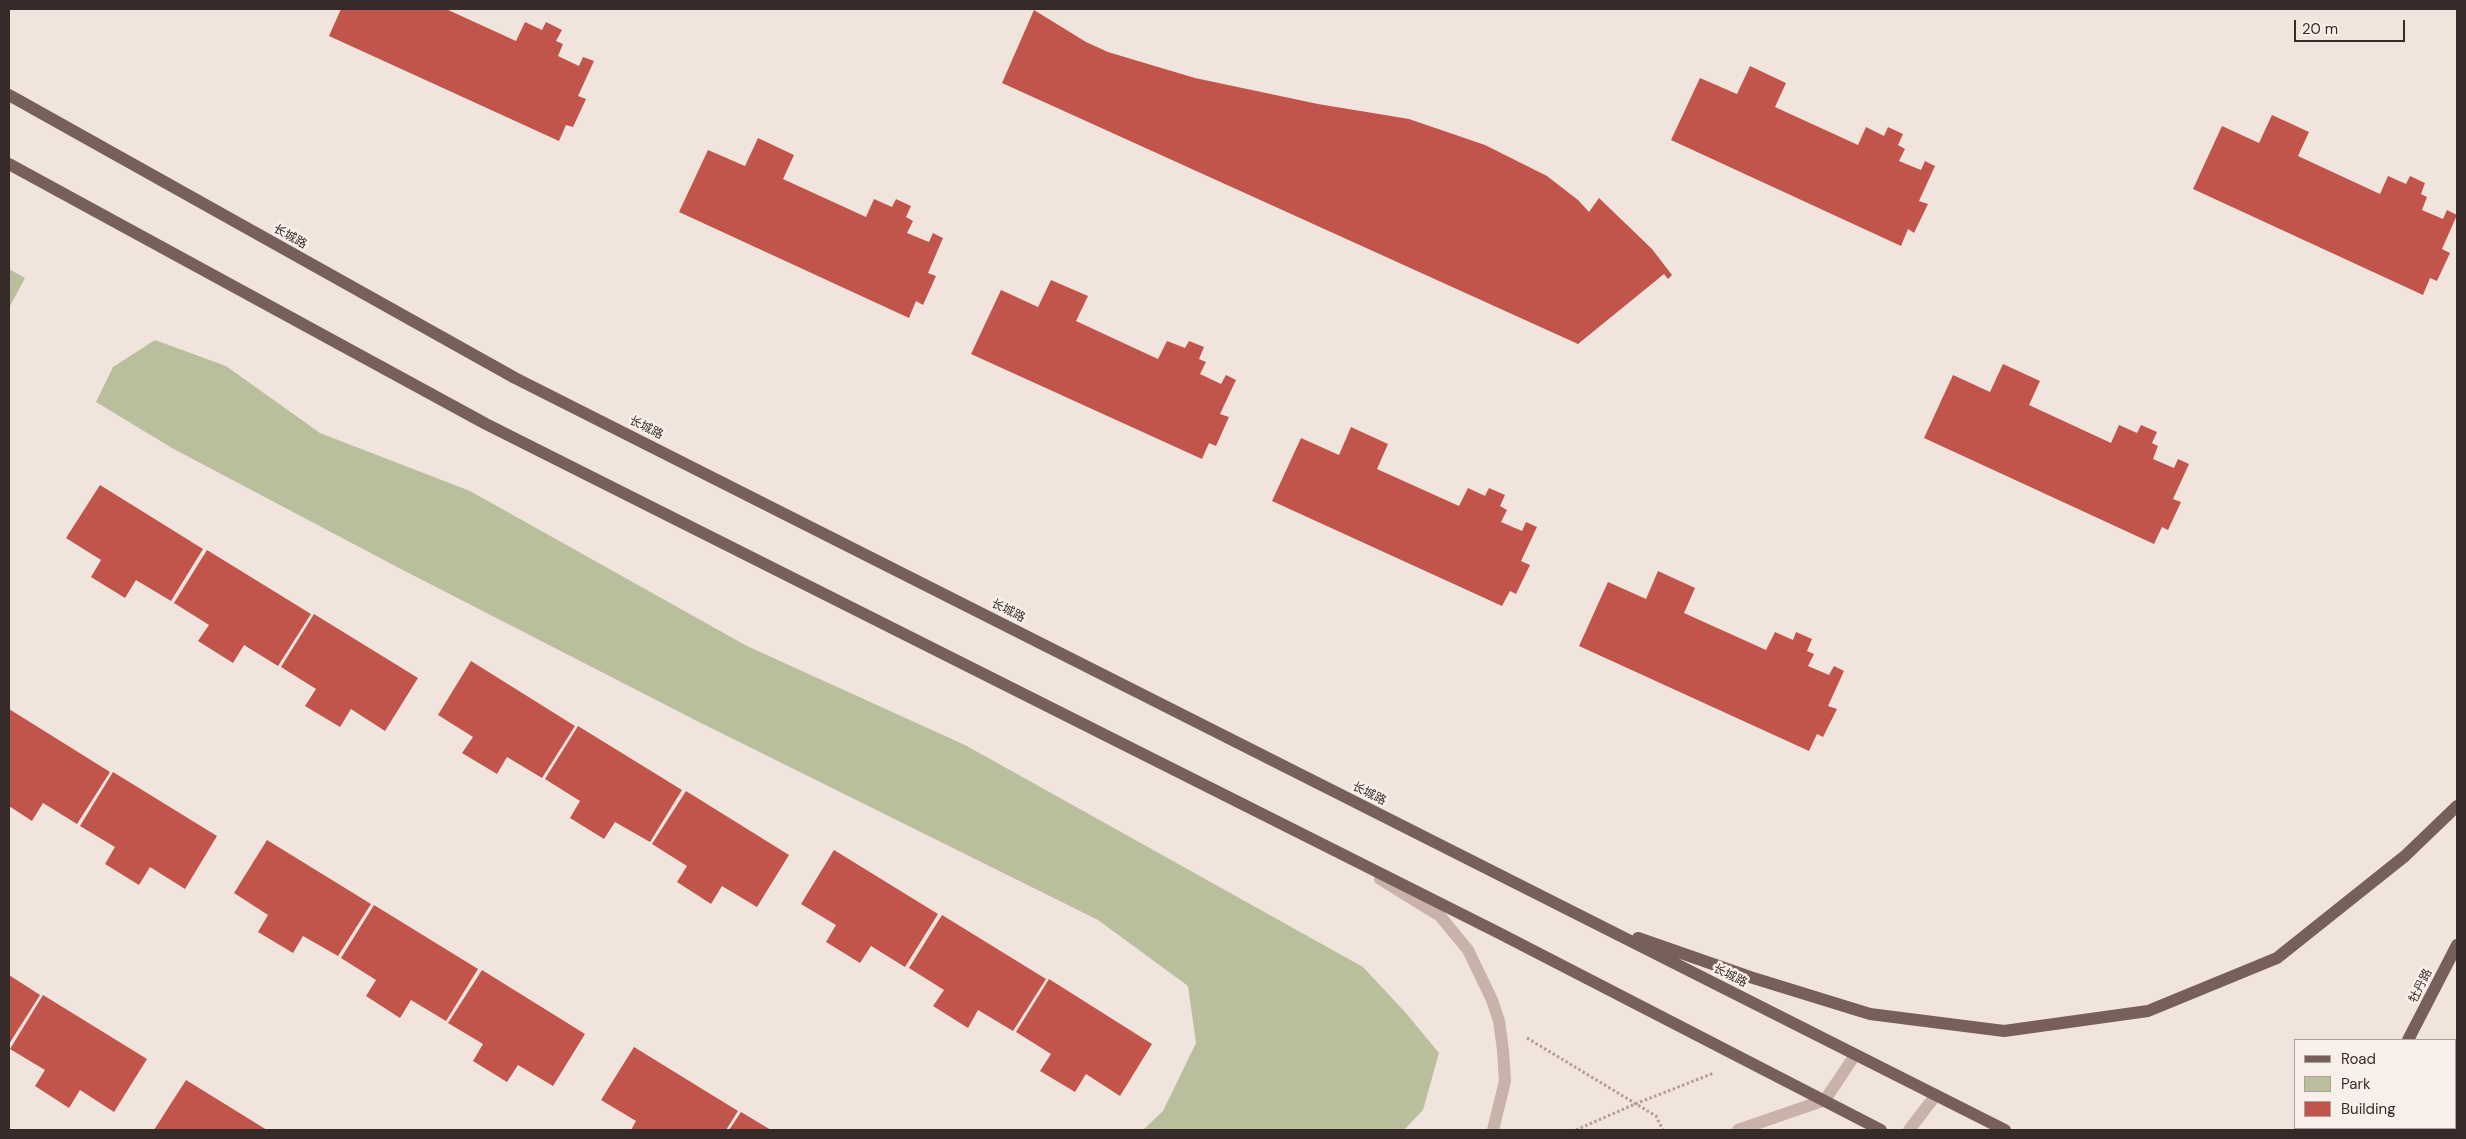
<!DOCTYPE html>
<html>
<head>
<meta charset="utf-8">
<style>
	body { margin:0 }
	#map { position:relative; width:2466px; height:1139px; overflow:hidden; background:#f1e4dd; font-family:"DM Sans",sans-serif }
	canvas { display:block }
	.frame { position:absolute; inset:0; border:10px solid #362b29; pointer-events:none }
	.legend { position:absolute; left:2294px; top:1039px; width:162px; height:90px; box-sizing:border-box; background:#f9efe9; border:1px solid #aba19c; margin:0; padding:6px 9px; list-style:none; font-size:15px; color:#362b29 }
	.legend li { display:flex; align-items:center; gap:10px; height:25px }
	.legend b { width:25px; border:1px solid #aba19c }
	.scale { position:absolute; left:2294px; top:20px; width:111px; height:22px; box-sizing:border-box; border:2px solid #362b29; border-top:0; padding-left:6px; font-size:15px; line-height:18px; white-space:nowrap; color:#362b29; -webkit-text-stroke:4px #f9efe9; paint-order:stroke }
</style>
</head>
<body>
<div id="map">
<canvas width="2466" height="1139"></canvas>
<div class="frame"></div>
<ul class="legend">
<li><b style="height:6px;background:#775f5a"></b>Road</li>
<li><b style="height:14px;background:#b9bf9d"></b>Park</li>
<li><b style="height:14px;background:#c1554b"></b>Building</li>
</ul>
<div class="scale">20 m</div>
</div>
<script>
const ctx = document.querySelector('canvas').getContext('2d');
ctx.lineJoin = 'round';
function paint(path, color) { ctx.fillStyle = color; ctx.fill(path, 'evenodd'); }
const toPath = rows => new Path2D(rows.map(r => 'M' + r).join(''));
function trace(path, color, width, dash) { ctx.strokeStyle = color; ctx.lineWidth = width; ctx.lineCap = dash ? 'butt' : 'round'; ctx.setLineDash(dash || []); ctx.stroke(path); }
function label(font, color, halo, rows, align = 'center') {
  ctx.font = font + ' "DM Sans","Noto Sans SC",sans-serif'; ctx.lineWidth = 5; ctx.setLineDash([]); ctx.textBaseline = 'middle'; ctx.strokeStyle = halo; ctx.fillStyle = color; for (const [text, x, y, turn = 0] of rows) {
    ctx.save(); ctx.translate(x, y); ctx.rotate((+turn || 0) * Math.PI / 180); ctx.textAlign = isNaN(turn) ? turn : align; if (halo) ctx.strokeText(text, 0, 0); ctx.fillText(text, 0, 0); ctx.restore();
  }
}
paint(toPath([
	[9,269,25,278,9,308],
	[155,340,226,366,320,433,470,491,747,646,965,745,1363,967,1405,1012,1439,1053,1423,1110,1404,1130,1143,1130,1163,1111,1196,1043,1188,986,1098,920,695,720,397,567,172,448,96,402,113,367]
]), '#b9bf9d');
paint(toPath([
	[341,9,446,9,516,41,525,22,542,30,546,22,562,30,556,41,563,44,558,56,579,66,583,57,594,61,578,96,586,99,573,127,566,125,559,141,329,36],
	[1034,10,1086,42,1108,52,1148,64,1195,78,1318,104,1409,119,1485,145,1547,176,1578,200,1589,212,1599,198,1652,249,1672,275,1668,279,1664,274,1578,344,1002,83],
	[1750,66,1786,83,1775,107,1858,145,1866,127,1884,136,1888,127,1903,134,1898,145,1905,149,1899,161,1921,170,1925,161,1935,166,1919,201,1928,204,1914,233,1908,229,1901,246,1671,140,1700,78,1737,94],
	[2272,115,2309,132,2298,156,2380,194,2388,176,2406,184,2410,176,2425,183,2421,194,2427,197,2422,210,2443,219,2447,210,2457,215,2442,249,2450,253,2437,281,2430,278,2423,295,2193,189,2222,126,2259,143],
	[758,138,794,155,783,179,866,217,874,199,892,207,896,199,911,206,906,217,913,221,907,233,929,242,933,233,943,238,928,273,936,276,923,305,916,301,909,318,679,212,708,150,745,166],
	[1051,280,1088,296,1076,321,1158,359,1167,341,1185,348,1189,341,1204,347,1199,359,1206,362,1200,374,1221,384,1226,375,1236,380,1220,414,1229,417,1216,446,1209,443,1202,459,971,354,1001,290,1038,307],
	[2003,364,2040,381,2029,405,2111,443,2119,425,2137,433,2141,425,2157,432,2152,443,2158,446,2153,459,2174,468,2178,459,2189,464,2173,499,2181,502,2168,530,2162,527,2154,544,1924,438,1953,375,1990,392],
	[1351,427,1388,444,1377,469,1459,506,1468,488,1485,496,1489,488,1505,495,1500,506,1507,510,1501,522,1522,531,1526,522,1537,527,1521,561,1530,565,1516,594,1510,591,1502,606,1272,501,1301,438,1339,455],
	[100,485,203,549,171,601,136,580,125,598,91,577,101,560,66,538],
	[207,550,311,614,278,666,244,645,233,663,198,641,209,625,174,603],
	[1658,571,1695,588,1684,613,1766,650,1775,632,1793,640,1796,632,1812,639,1807,651,1814,654,1808,666,1829,675,1834,666,1844,671,1828,706,1837,709,1823,737,1817,734,1809,751,1579,646,1608,582,1646,599],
	[314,614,418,678,385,731,351,709,340,727,305,706,316,689,281,667],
	[471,661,575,726,542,778,507,757,497,774,462,753,473,737,438,715],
	[9,709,110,772,77,824,43,803,32,821,9,806],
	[578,726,682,790,650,842,615,822,604,839,570,818,580,801,545,779],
	[113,772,217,836,185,889,150,867,139,885,105,864,115,847,80,826],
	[686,791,789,855,757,907,722,886,711,904,677,882,687,866,652,844],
	[267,840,371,904,338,956,303,936,293,953,258,932,268,915,234,893],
	[834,850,938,914,905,967,871,946,860,963,826,942,836,925,801,904],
	[374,905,478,969,446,1021,411,1000,400,1018,366,996,376,980,341,958],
	[942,915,1046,979,1013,1031,978,1010,968,1028,933,1006,944,990,909,968],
	[482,970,585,1034,553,1086,518,1065,507,1082,473,1061,483,1044,448,1023],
	[9,975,40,995,9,1044],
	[1049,979,1152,1044,1120,1096,1086,1074,1075,1092,1040,1071,1051,1054,1016,1032],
	[43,995,147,1059,114,1112,80,1090,69,1108,35,1086,45,1070,10,1049],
	[634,1047,738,1111,726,1130,631,1130,636,1121,601,1100],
	[186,1080,267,1130,154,1130],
	[741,1112,771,1130,729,1130]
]), '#c1554b');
trace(toPath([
	[1527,1038,1656,1116,1663,1130],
	[1576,1130,1635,1104,1714,1073]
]), '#b49c93', 3, [2.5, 2.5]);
trace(toPath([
	[1380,879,1440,916,1468,950,1492,1000,1499,1021,1503,1050,1505,1081,1493,1130],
	[1738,1130,1825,1100,1855,1055],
	[1909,1130,1936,1095]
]), '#c9b2a9', 12);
trace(toPath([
	[9,95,515,378,2005,1130],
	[9,164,486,424,1497,932,1881,1130],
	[1638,938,1750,977,1870,1014,2004,1031,2148,1011,2277,958,2405,856,2457,806],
	[2408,1040,2457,945],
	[2455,1102,2457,1097],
	[2362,1130,2364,1128],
	[2441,1130,2442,1128]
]), '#775f5a', 12);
label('12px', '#362b29', '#f9efe9', [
	["长城路",290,237,29],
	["长城路",646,428,27],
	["长城路",1008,611,27],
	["长城路",1369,794,27],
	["长城路",1730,976,27],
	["牡丹路",2421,986,-63]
]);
</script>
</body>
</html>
